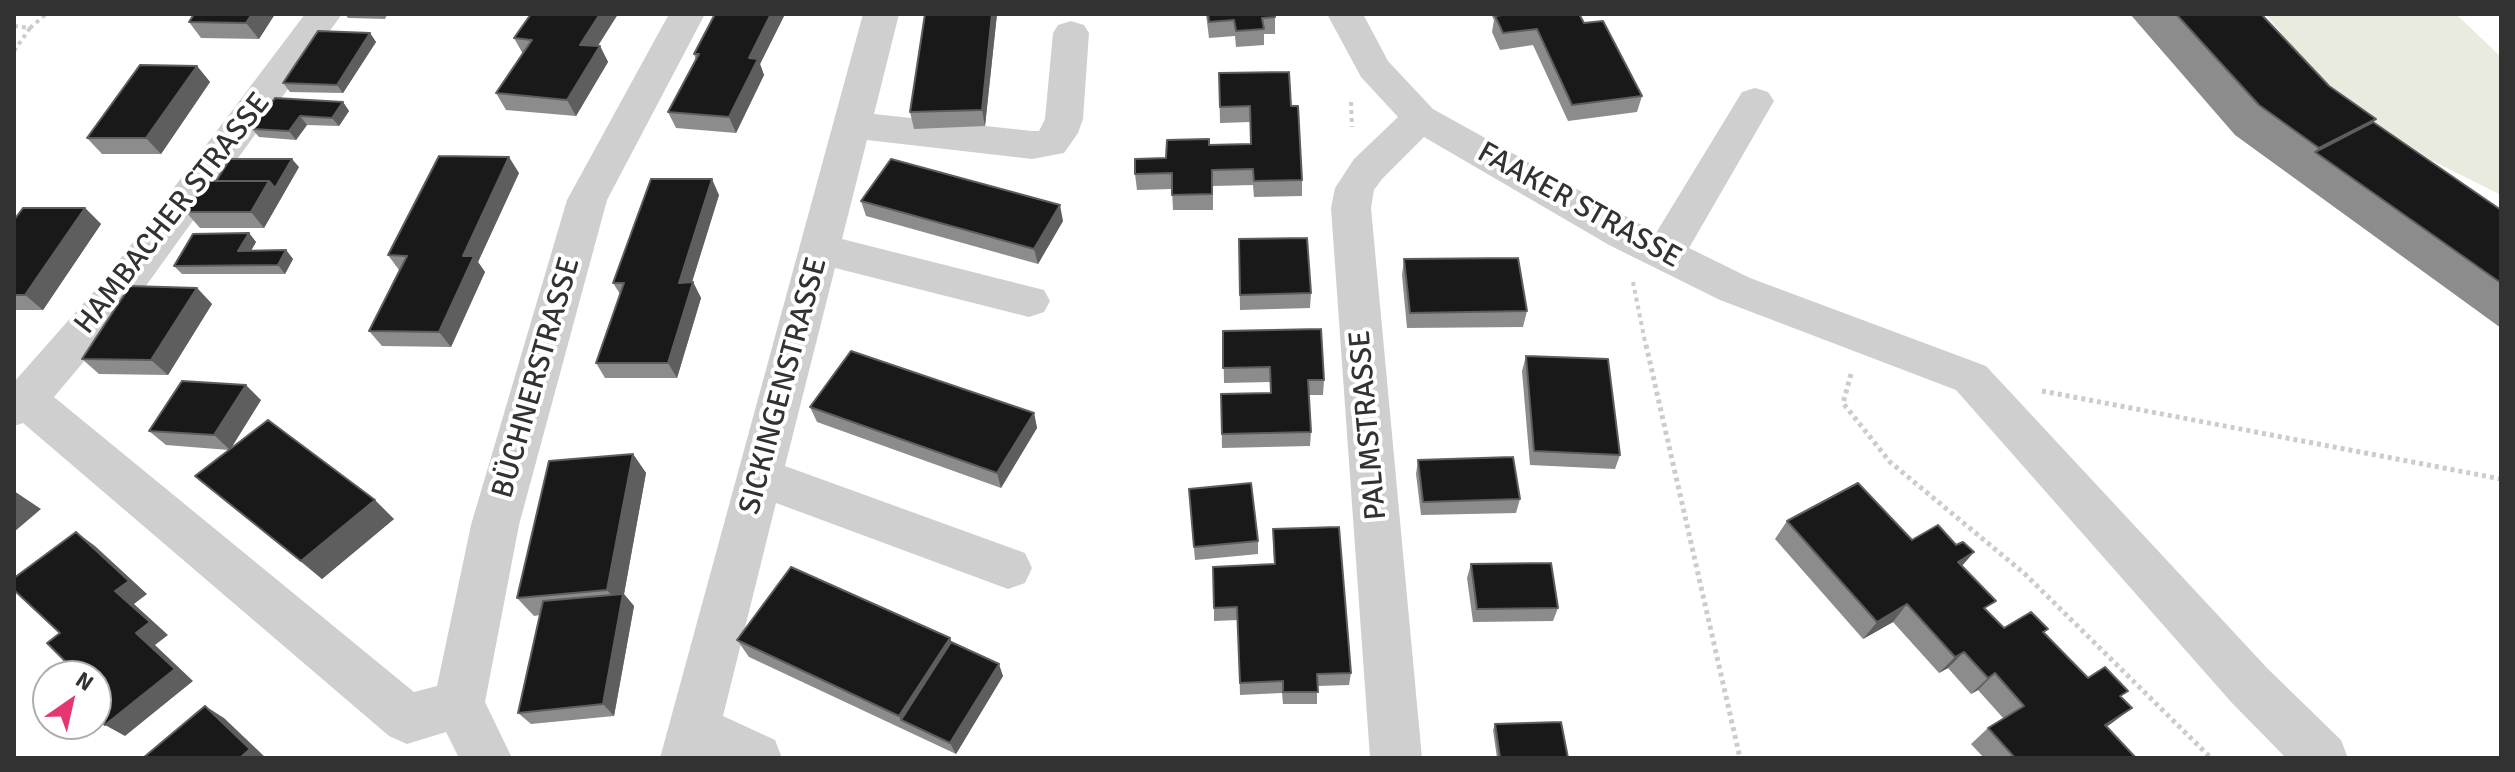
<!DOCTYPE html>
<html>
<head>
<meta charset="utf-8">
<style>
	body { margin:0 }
	#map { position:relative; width:2515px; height:772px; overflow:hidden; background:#fff; font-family:Signika,sans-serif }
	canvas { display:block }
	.frame { position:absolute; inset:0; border:16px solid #323232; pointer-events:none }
	.north { position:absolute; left:32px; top:660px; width:80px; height:80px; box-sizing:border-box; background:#fff; border:2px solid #adadad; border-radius:50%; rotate:34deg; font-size:22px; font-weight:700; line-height:32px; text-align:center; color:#323232 }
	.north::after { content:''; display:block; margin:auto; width:28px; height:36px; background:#e63670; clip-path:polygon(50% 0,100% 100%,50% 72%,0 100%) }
</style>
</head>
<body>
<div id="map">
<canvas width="2515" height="772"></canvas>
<div class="frame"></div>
<div class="north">N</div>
</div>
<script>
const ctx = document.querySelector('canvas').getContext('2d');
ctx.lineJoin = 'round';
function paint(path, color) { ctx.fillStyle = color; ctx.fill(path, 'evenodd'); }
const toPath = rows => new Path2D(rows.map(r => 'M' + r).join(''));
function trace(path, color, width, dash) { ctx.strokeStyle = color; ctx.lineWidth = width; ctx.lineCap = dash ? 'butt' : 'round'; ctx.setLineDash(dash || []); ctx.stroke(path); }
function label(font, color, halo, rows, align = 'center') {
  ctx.font = font + ' Signika,sans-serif'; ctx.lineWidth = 8; ctx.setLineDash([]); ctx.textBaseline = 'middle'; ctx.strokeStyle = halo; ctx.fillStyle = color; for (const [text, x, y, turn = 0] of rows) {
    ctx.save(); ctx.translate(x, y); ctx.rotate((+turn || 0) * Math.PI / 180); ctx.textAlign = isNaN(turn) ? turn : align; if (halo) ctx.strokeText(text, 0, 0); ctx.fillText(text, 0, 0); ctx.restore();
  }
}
paint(toPath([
	[2265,14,2456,14,2501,57,2501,195,2431,160,2332,93]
]), '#e8ebde');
trace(toPath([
	[14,26,30,28,46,14],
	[14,51,30,28],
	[1351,102,1352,127],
	[1633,282,1646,347]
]), '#ccc', 4, [4, 4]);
trace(toPath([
	[1646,345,1740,758],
	[1851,374,1843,403,1890,462,2025,574,2211,758],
	[2042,391,2501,479]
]), '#ccc', 5, [4, 4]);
paint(toPath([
	[305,14,342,14,135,301,54,397,414,692,437,686,471,525,567,200,669,14,705,14,607,200,519,525,485,702,512,758,459,758,446,732,407,744,389,736,23,423,14,426,14,382,105,279,305,14],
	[863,14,899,14,874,114,1032,131,1039,131,1045,119,1053,33,1058,25,1071,21,1084,25,1089,33,1083,119,1078,133,1064,153,1032,159,867,140,842,239,1044,290,1050,301,1044,312,1029,317,835,268,785,466,1025,553,1032,568,1025,583,1008,589,776,503,723,716,775,740,782,758,660,758,863,14],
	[1327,14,1363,14,1388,61,1433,109,1656,233,1742,92,1755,88,1768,92,1774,101,1689,248,1750,278,1986,366,2268,669,2341,740,2348,758,2286,758,2232,703,1956,390,1720,300,1609,245,1424,137,1382,179,1374,190,1371,208,1422,758,1370,758,1331,208,1335,188,1354,159,1398,117,1361,77,1327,14]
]), '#cfcfcf');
paint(toPath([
	[194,14,275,14,259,39,201,38,189,22],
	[345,14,409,14,407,16,387,15,385,19,348,18],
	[618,14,598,46,600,46,608,62,576,116,506,110,496,93,523,54,514,38],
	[715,14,785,14,760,64,764,75,736,133,676,128,668,112,696,60,694,54],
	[925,14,997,14,985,126,914,129,910,112],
	[1206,14,1275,14,1275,34,1264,34,1264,45,1236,47,1235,36,1209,38],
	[1485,14,1579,14,1584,23,1642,96,1637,112,1568,121,1533,45,1500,50,1492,32,1494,20,1491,14,1486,15],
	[2130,14,2261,14,2329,86,2376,119,2373,122,2501,210,2501,328,2235,135],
	[370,33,376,42,343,93,290,92,283,83],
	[197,66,210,82,161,154,102,154,87,138],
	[1219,73,1291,106,1302,180,1302,196,1254,197,1253,185,1213,186,1213,210,1173,210,1172,189,1137,190,1135,174,1166,158,1209,145,1251,144,1250,122,1220,123],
	[343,102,349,111,339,126,307,125,296,140,259,137,252,129],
	[299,167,264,228,200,228,186,212,216,181],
	[519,173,478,262,485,272,451,347,382,346,369,331,399,270,388,255],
	[719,195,692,282,693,282,701,298,677,378,605,378,596,363,620,294,613,283],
	[861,201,1063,221,1038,264,866,216],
	[85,208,101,224,43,310,14,310,14,220],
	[249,233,256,242,251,251,286,250,293,259,285,274,182,274,174,266],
	[1239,239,1311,293,1310,308,1240,310],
	[1404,259,1527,311,1523,327,1407,328,1402,275],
	[197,288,212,304,168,375,99,374,82,359],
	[1223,331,1324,380,1323,395,1309,395,1311,432,1310,446,1222,448,1221,394,1270,393,1270,382,1224,383],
	[1526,356,1620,455,1615,469,1530,465,1522,371],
	[261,400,231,448,394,519,322,579,195,476,229,450,166,445,149,431],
	[810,407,1034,413,1037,428,1001,488,817,422],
	[633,454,646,473,624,594,634,606,614,716,531,724,518,713,540,615,534,616,517,598],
	[1418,460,1520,499,1516,513,1421,515,1416,474],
	[1189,489,1258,541,1258,554,1195,560],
	[1787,521,1912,540,1956,545,1974,552,1962,566,1987,611,2004,628,2048,629,2044,633,2088,678,2121,697,2132,708,2106,727,2136,758,1984,758,1971,744,1988,728,2004,719,1978,690,1971,694,1948,668,1939,673,1893,622,1863,639,1775,539],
	[1273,529,1351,673,1349,685,1317,686,1317,704,1283,704,1282,693,1240,695,1238,620,1214,621,1214,608,1274,564],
	[1471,564,1558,608,1553,621,1473,622,1467,578],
	[950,638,951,642,1003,676,956,754,749,657,737,640],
	[1495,724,1568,758,1497,758,1493,730]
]), '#8c8c8c');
paint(toPath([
	[252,14,275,14,259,39,246,23],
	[600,14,618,14,588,61,580,45],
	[771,14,785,14,760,64,764,75,736,133,729,117,749,58],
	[992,14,997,14,985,126,982,110],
	[370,33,376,42,343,93,337,85],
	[600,46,608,62,576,116,567,100],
	[197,66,210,82,161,154,146,138],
	[343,102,349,111,339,126,332,118],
	[300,116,307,125,296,140,289,131],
	[2376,119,2350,148,2315,152,2319,148],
	[509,157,519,173,478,262,485,272,451,347,439,332,463,256],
	[292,159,299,167,264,228,251,212,269,181],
	[712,179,719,195,687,298,679,283],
	[1060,205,1063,221,1038,264,1034,249],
	[85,208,101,224,43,310,25,295],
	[249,233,256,242,246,259,238,251],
	[286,250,293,259,285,274,278,265],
	[693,282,701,298,677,378,668,363],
	[197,288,212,304,168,375,151,360],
	[246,385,261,400,230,450,214,435],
	[1034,413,1037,428,1001,488,997,473],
	[633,454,646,473,624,594,634,606,614,716,603,704,621,607,607,590],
	[14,491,41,509,14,532],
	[375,500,394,519,322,579,301,561],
	[76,532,95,546,147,594,134,604,168,635,155,645,193,681,125,736,105,725,136,633,115,591],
	[1974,552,1958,570,1958,562],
	[1907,604,1893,622,1863,639,1877,622],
	[950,638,957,655,901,720,899,716],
	[1964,652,1948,668,1939,673,1955,657],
	[999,664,1003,676,956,754,950,743],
	[1995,673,1978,690,1971,694,1988,678],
	[205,706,224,718,266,758,240,758],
	[2132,708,2112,723,2085,741,2105,725]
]), '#5e5e5e');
const building = toPath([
	[194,14,252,14,246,23,189,22,194,14],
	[531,14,600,14,580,45,600,46,567,100,496,93,532,40,514,38,531,14],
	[715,14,771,14,749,58,758,59,729,117,668,112,699,54,694,54,715,14],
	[925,14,992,14,982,110,910,112,925,14],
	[1208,14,1275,14,1275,17,1262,18,1264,29,1236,31,1234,20,1209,22,1208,14],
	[1509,14,1579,14,1584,23,1603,21,1642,96,1572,105,1537,29,1503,33,1495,16,1509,14],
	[2176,14,2261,14,2329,86,2376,119,2319,148,2259,105,2176,14],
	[318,31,370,33,337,85,283,83,318,31],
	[140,65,197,66,146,138,87,138,140,65],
	[1289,72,1291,106,1298,106,1302,180,1254,181,1253,169,1212,170,1212,194,1172,195,1172,173,1135,174,1135,159,1166,158,1167,140,1209,139,1209,145,1251,144,1250,106,1220,107,1219,73,1289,72],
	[275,98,343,102,332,118,300,116,289,131,252,129,275,98],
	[2373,122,2501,210,2501,283,2315,152,2373,122],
	[439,156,509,157,463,256,474,256,439,332,369,331,407,256,388,255,439,156],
	[230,159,292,159,275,188,269,181,216,181,230,159],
	[891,159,1060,205,1034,249,861,201,891,159],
	[651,179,712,179,679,283,693,282,668,363,596,363,624,283,613,283,651,179],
	[205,181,269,181,251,212,186,212,205,181],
	[23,208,85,208,25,295,14,295,14,220,23,208],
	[249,233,238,251,286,250,278,265,174,266,193,234,249,233],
	[1307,238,1311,293,1240,295,1239,239,1307,238],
	[1518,258,1527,311,1410,313,1404,259,1518,258],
	[130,286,197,288,151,360,82,359,130,286],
	[1321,329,1324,380,1308,380,1311,432,1222,434,1221,394,1271,393,1270,367,1223,368,1223,331,1321,329],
	[851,351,1034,413,997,473,810,407,851,351],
	[1526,356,1608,359,1620,455,1534,451,1526,356],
	[182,381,246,385,214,435,149,431,182,381],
	[268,420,375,500,301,561,195,476,268,420],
	[633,454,607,590,517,598,549,461,633,454],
	[1513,457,1520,499,1423,502,1418,460,1513,457],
	[1251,483,1258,541,1194,547,1189,489,1251,483],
	[1858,483,1912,540,1938,525,1956,545,1963,542,1974,552,1958,562,1996,601,1984,608,2004,628,2031,612,2048,629,2043,632,2088,678,2105,667,2128,691,2120,696,2132,708,2105,725,2136,758,2015,758,1988,728,2024,706,1995,673,1988,678,1964,652,1955,657,1907,604,1877,622,1787,521,1858,483],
	[1339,527,1351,673,1317,674,1318,692,1283,692,1283,681,1240,683,1237,607,1214,608,1213,567,1275,564,1273,529,1339,527],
	[76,532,129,581,115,591,150,622,136,633,175,669,105,725,96,716,96,676,80,676,47,643,60,633,14,590,14,578,76,532],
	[1551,563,1558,608,1477,609,1471,564,1551,563],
	[791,567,950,638,899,716,737,640,791,567],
	[623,594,603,704,518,713,543,601,623,594],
	[951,642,999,664,950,743,901,720,951,642],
	[205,706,250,749,240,758,143,758,205,706],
	[1561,722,1568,758,1500,758,1495,724,1561,722]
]);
paint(building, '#191919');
trace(building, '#5e5e5e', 2);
label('30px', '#323232', '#fff', [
	["FAAKER STRASSE",1579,206,29],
	["HAMBACHER STRASSE",173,214,-52],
	["BÜCHNERSTRASSE",537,378,-74],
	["SICKINGENSTRASSE",784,386,-75],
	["PALMSTRASSE",1369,425,-95]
]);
</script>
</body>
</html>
